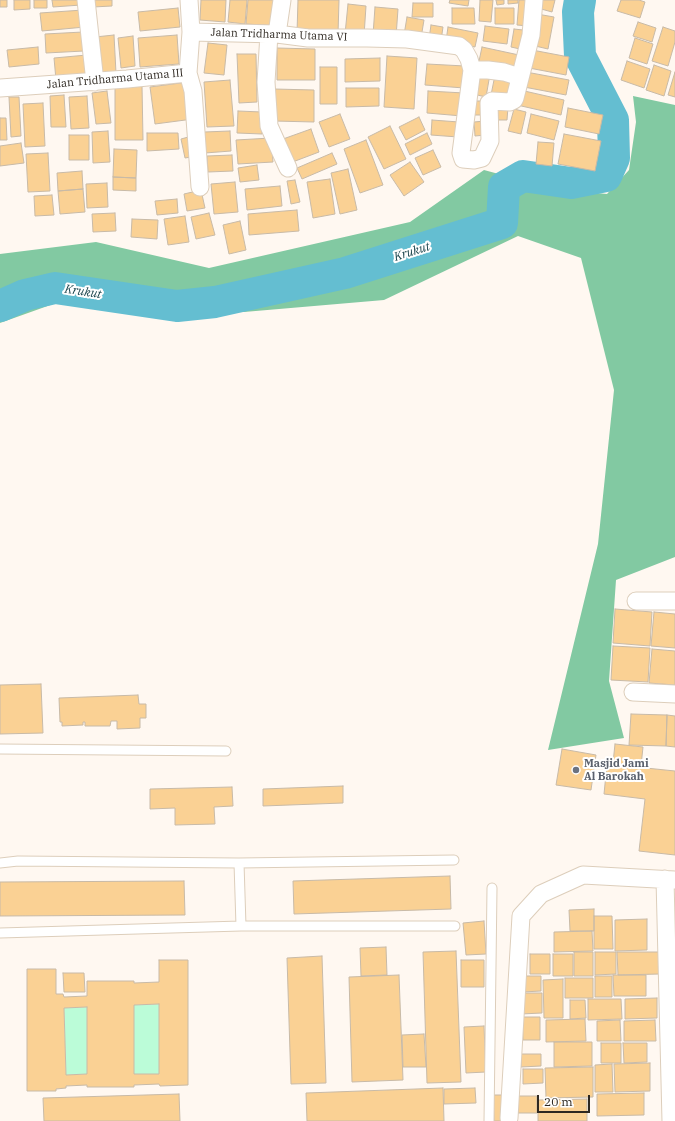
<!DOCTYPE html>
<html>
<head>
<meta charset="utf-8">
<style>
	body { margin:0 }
	#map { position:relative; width:675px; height:1121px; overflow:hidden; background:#fff8f1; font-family:"IBM Plex Serif",serif }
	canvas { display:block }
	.scale { position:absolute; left:537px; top:1095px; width:53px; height:18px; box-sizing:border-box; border:2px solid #2e2821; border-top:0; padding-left:5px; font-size:12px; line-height:14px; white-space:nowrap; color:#2e2821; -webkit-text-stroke:3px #fff; paint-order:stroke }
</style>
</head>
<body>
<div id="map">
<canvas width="675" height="1121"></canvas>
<div class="scale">20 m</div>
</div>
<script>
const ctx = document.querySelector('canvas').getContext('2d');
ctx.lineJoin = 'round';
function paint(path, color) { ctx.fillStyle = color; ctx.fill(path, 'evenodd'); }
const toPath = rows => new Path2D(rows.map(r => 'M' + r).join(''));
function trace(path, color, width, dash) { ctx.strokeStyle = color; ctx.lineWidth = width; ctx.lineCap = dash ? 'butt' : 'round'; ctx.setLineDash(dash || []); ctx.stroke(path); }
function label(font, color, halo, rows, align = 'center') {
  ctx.font = font + ' "IBM Plex Serif",serif'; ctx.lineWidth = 4; ctx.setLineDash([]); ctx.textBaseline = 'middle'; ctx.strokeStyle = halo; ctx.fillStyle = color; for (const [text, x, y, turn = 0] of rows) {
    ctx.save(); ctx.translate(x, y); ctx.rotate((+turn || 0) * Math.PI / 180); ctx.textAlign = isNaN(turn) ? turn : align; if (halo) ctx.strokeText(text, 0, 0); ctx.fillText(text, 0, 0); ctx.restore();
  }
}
paint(toPath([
	[159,1004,159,1074,134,1074,134,1005],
	[87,1007,87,1074,66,1075,64,1008]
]), '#bbfcd8');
paint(toPath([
	[633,96,675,105,675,557,616,580,609,681,624,738,548,750,598,544,614,390,581,258,518,236,384,300,244,312,133,313,56,303,0,323,0,254,96,242,209,268,410,222,484,170,554,189,607,194,629,170,636,122]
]), '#82c9a2');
trace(toPath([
	[0,306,25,295,55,288,177,306,215,302,345,273,502,223,504,187,523,176,571,183,606,176,614,158,613,120,580,56,578,12,580,0]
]), '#64bed1', 32);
const building = toPath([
	[0,0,7,0,7,7,0,7,0,0],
	[14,0,30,0,30,9,14,10,14,0],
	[34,0,47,0,47,8,34,8,34,0],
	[52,0,81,0,81,5,53,7,52,0],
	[93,0,112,0,112,6,93,7,93,0],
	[201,0,226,0,225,22,200,20,201,0],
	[230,0,247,0,245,24,228,22,230,0],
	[248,0,279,0,277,26,246,24,248,0],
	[298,0,339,0,338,34,297,33,298,0],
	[450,0,469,0,468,6,449,3,450,0],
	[480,0,493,0,491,22,479,21,480,0],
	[496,0,504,0,504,4,497,5,496,0],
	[508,0,518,0,518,3,508,4,508,0],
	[519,0,531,0,529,26,517,25,519,0],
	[536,0,555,0,552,12,534,7,536,0],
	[621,0,639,0,645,2,640,18,617,11,621,0],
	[413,3,433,3,433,17,412,17,413,3],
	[348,4,366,6,364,36,345,34,348,4],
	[375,7,398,9,396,37,373,35,375,7],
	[178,8,180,27,140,31,138,12,178,8],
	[452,8,474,8,475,24,452,24,452,8],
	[495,8,514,8,514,24,495,24,495,8],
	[83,10,85,27,42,31,40,13,83,10],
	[537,14,554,17,548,49,531,45,537,14],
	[407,17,424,20,421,38,404,35,407,17],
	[638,22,656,28,652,42,633,36,638,22],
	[431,25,443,27,441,41,429,39,431,25],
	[485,26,509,29,507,44,483,41,485,26],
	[448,27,478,33,475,47,446,41,448,27],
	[663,27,675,31,675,42,668,66,652,61,663,27],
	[514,29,523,30,520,49,511,47,514,29],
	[83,32,84,51,46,53,45,34,83,32],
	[114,35,116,73,98,75,95,37,114,35],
	[177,35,179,64,140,67,138,38,177,35],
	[133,36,135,66,121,68,118,38,133,36],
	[635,38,653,44,647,64,629,58,635,38],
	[208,43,227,45,224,75,204,73,208,43],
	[38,47,39,64,9,67,7,50,38,47],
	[482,47,519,55,515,73,478,66,482,47],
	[277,48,315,49,315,80,277,80,277,48],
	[532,50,569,57,566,75,529,68,532,50],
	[237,54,256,54,257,102,239,103,237,54],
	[87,55,89,77,56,80,54,58,87,55],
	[387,56,417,58,414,109,384,107,387,56],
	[380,58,380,81,345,82,345,59,380,58],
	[627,61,650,69,644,88,621,80,627,61],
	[427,64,465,66,464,88,425,85,427,64],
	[654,65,671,71,664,96,646,90,654,65],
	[320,67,337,67,337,104,320,104,320,67],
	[477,71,490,74,486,97,473,94,477,71],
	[526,72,569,80,566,95,524,87,526,72],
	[675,72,675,97,668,95,675,72],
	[495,75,514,78,511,99,491,95,495,75],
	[230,80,234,126,207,127,204,82,230,80],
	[188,82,193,119,155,124,150,87,188,82],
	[142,85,143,140,115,140,115,86,142,85],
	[346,88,379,88,379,106,346,107,346,88],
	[274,89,314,90,314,122,274,121,274,89],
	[520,90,564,100,561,115,517,105,520,90],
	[107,91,111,123,96,124,92,93,107,91],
	[428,91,464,93,462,116,427,113,428,91],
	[64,95,66,127,51,127,50,96,64,95],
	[87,96,89,128,71,129,69,97,87,96],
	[9,97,19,97,21,136,11,137,9,97],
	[472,101,484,101,484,115,472,115,472,101],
	[43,103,45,146,25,147,23,104,43,103],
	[496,107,508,107,507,120,495,120,496,107],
	[568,108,603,115,599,134,565,127,568,108],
	[514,109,526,112,521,134,508,131,514,109],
	[238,111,262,112,262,134,237,133,238,111],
	[340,114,350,139,329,147,319,122,340,114],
	[531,114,559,121,554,140,527,133,531,114],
	[419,117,425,130,406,140,399,127,419,117],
	[0,118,6,118,7,140,0,140,0,118],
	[432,120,459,122,458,137,431,135,432,120],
	[485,121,486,135,475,136,474,122,485,121],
	[390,126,406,159,384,169,368,137,390,126],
	[311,129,319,152,290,163,283,139,311,129],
	[108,131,110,162,93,163,92,132,108,131],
	[230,131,231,151,205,153,204,132,230,131],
	[147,133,178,133,179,149,147,151,147,133],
	[427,133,432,144,410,155,405,144,427,133],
	[564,134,601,141,595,171,558,164,564,134],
	[69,135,89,135,89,160,69,160,69,135],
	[192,136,197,156,185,158,181,139,192,136],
	[271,138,273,162,238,164,236,140,271,138],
	[366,140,383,185,360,193,344,149,366,140],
	[538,142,554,143,552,166,536,164,538,142],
	[21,143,24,163,0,166,0,146,21,143],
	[114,149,137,150,136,178,113,177,114,149],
	[433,150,441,167,423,175,415,158,433,150],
	[48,153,50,191,28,192,26,154,48,153],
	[332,153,337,164,302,179,297,168,332,153],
	[232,155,233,171,208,172,207,156,232,155],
	[410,162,424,182,404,196,390,175,410,162],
	[257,165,259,180,240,182,238,168,257,165],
	[348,169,357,210,340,214,331,173,348,169],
	[82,171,83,189,58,191,57,173,82,171],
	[113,177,136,178,136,191,113,190,113,177],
	[330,179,335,214,313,218,307,182,330,179],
	[295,180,300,202,291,204,287,181,295,180],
	[235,182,238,212,214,214,211,184,235,182],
	[107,183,108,207,87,208,86,184,107,183],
	[280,186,282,206,247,210,245,189,280,186],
	[83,189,85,212,60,214,58,191,83,189],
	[201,190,205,208,187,211,184,194,201,190],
	[52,195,54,215,35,216,34,196,52,195],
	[177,199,178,213,157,215,155,201,177,199],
	[297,210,299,231,249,235,248,214,297,210],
	[115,213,116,231,93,232,92,214,115,213],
	[209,213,215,235,196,239,191,217,209,213],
	[185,216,189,242,168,245,164,219,185,216],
	[132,219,158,220,157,239,131,237,132,219],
	[240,221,246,250,229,254,223,225,240,221],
	[615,609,652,612,650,646,613,643,615,609],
	[654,612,675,614,675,648,651,646,654,612],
	[613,646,650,648,648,682,611,680,613,646],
	[652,649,675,651,675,685,649,683,652,649],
	[41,684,43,733,0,734,0,685,41,684],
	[138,695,139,704,146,704,146,718,140,718,140,728,117,729,117,721,111,721,110,726,85,726,85,722,83,722,83,725,62,726,62,722,60,722,59,698,138,695],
	[631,714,667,715,666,746,629,745,631,714],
	[667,715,675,716,675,747,666,746,667,715],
	[615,744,643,747,641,766,613,763,615,744],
	[562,749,596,755,591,790,556,785,562,749],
	[607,764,675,771,675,855,639,851,645,799,604,794,607,764],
	[343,786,343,803,263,806,263,789,343,786],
	[232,787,233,806,214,807,215,824,175,825,175,808,150,809,150,789,232,787],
	[450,876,451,909,294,914,293,881,450,876],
	[184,881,185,915,0,916,0,882,184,881],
	[594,909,594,931,570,931,569,910,594,909],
	[594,916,612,916,613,949,594,949,594,916],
	[647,919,647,950,615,951,615,920,647,919],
	[484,921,486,954,466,955,463,923,484,921],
	[592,931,593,951,554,952,554,932,592,931],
	[386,947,387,975,361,976,360,948,386,947],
	[456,951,461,1082,427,1083,423,952,456,951],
	[574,952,593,952,593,976,574,976,574,952],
	[595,952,616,952,616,974,595,975,595,952],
	[617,952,659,952,660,974,618,975,617,952],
	[530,954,550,954,550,974,530,974,530,954],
	[553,954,573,954,573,976,553,976,553,954],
	[322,956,326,1083,291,1084,287,958,322,956],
	[159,960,188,960,188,1085,160,1086,159,1084,134,1085,134,1087,87,1087,87,1085,66,1086,66,1088,56,1089,56,1091,27,1091,27,969,56,969,56,994,63,994,64,997,87,996,87,981,134,981,134,983,159,982,159,960],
	[159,1004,159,1074,134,1074,134,1005,159,1004],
	[87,1007,87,1074,66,1075,64,1008,87,1007],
	[461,960,484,960,484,987,461,987,461,960],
	[63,973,84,973,85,992,64,992,63,973],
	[399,975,403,1080,352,1082,349,977,399,975],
	[613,975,646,975,646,996,614,996,613,975],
	[523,976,541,976,541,991,523,992,523,976],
	[595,976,612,976,612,997,595,997,595,976],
	[565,978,593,978,593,998,565,998,565,978],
	[563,979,563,1018,544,1018,543,980,563,979],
	[521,993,542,993,542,1013,521,1014,521,993],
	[657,998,657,1018,625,1019,625,999,657,998],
	[588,999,621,999,622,1019,588,1020,588,999],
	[570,1000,585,1000,586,1018,570,1019,570,1000],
	[522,1017,540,1017,540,1040,523,1040,522,1017],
	[585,1019,586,1041,546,1042,546,1020,585,1019],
	[620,1020,621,1041,597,1041,597,1021,620,1020],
	[655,1020,656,1041,624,1041,624,1021,655,1020],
	[484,1026,486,1072,466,1073,464,1027,484,1026],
	[424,1034,426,1067,403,1067,402,1035,424,1034],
	[554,1042,592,1042,592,1066,554,1067,554,1042],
	[601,1043,621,1043,621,1063,601,1063,601,1043],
	[623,1043,647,1043,647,1062,624,1063,623,1043],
	[521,1054,541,1054,541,1066,521,1067,521,1054],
	[650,1063,650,1091,615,1092,614,1064,650,1063],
	[612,1064,613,1092,595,1092,595,1065,612,1064],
	[593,1067,593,1097,546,1098,545,1068,593,1067],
	[523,1069,543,1069,543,1083,523,1084,523,1069],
	[443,1088,444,1121,307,1121,306,1093,443,1088],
	[475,1088,476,1103,444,1104,444,1089,475,1088],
	[644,1093,644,1115,597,1116,597,1094,644,1093],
	[179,1094,180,1121,44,1121,43,1098,179,1094],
	[493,1095,505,1095,506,1121,494,1121,493,1095],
	[518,1096,537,1096,537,1113,518,1113,518,1096],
	[587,1099,587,1121,538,1121,538,1100,587,1099]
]);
paint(building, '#fad194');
trace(building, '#c8baa7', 1);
const lane = toPath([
	[0,749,226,751],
	[0,863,18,861,239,863,454,860],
	[239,863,241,926],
	[0,933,241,926,455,926],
	[489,1121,492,888]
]);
const street = toPath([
	[86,0,95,82],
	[191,32,277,34,308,38,367,38,407,39,459,46,464,50,469,59,472,70,461,153,463,159,474,160,482,158,490,141,489,103,492,101,510,102,514,100,515,98,531,35,534,0],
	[269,34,266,82,269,126,288,168],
	[277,34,282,0],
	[472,70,488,70,504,72,520,77],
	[188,73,193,91,200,187],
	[0,88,127,79,188,73,191,32,189,0],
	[636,601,675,601],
	[633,692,675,694],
	[665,879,671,1121],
	[509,1118,521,916,541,894,583,875,675,880]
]);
trace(lane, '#ddcebb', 11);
trace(street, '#ddcebb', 19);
trace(lane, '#fff', 9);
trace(street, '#fff', 17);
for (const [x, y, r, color] of [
	[576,770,4,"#6b7280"]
]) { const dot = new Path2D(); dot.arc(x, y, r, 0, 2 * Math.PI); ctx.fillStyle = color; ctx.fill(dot); trace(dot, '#fff', 1.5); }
label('11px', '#2e2821', '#fff', [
	["Jalan Tridharma Utama VI",279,35,2],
	["Jalan Tridharma Utama III",115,79,-5]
]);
label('bold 11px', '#5b616d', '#fff', [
	["Masjid Jami",584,764],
	["Al Barokah",584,777]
], 'left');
label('italic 12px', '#123d45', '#fff', [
	["Krukut",412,252,-18],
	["Krukut",83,292,9]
]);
</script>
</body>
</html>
